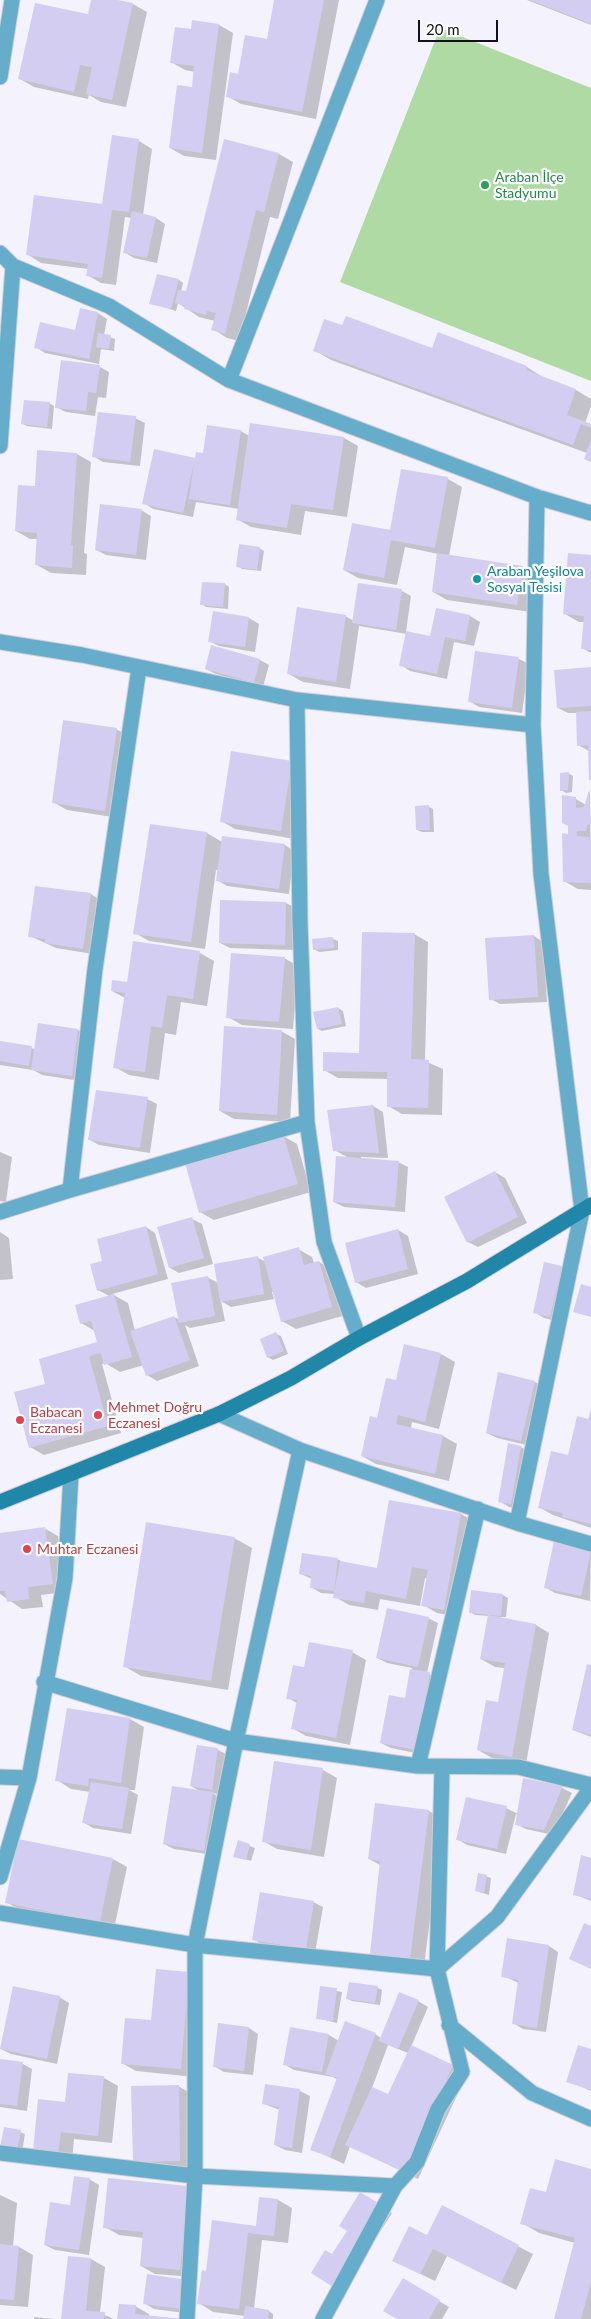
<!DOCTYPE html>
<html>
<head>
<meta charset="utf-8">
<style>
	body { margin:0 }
	#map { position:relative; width:591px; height:2319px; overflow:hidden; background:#f4f2fc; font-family:Lato,sans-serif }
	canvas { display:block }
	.scale { position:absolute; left:418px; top:20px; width:80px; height:22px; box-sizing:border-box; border:2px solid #131119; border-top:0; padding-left:6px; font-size:15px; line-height:18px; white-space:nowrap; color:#131119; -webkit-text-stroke:4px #fff; paint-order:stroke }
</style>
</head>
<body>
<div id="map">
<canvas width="591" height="2319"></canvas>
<div class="scale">20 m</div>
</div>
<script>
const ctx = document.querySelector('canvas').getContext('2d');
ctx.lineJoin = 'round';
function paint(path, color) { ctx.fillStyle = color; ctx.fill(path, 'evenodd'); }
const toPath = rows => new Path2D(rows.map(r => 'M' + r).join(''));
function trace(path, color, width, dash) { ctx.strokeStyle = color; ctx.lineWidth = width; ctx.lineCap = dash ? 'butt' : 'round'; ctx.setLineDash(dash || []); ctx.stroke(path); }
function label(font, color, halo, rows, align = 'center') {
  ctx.font = font + ' Lato,sans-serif'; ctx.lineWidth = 4.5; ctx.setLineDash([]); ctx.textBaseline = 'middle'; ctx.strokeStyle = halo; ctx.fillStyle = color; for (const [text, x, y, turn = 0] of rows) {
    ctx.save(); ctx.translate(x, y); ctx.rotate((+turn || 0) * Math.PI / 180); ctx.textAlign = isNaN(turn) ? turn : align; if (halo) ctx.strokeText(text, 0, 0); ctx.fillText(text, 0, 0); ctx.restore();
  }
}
paint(toPath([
	[440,28,591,88,591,381,340,282]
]), '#afdaa3');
paint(toPath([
	[92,0,113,0,133,4,147,12,126,107,101,102,89,95,88,99,34,87,20,79,89,16],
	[276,0,339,0,316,119,241,104,227,96,239,75,268,41],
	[527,0,591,0,591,25],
	[193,22,219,25,233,33,216,160,184,156,170,148,193,89,195,72,185,70,171,62,192,30],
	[139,141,152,149,143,215,156,218,165,224,157,263,134,258,124,252,132,218,125,217,116,285,101,283,87,275,88,269,41,263,27,254,103,206],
	[279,154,293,162,278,219,270,217,239,341,227,338,213,329,215,321,199,317,178,303,176,311,151,303,179,280,183,283,181,292,186,293],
	[98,313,107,319,104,335,115,339,114,351,101,349,99,364,45,353,36,347,76,331],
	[343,327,433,349,438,334,527,367,544,378,576,390,591,399,591,406,585,423,591,425,591,462,585,459,587,453,331,360,314,350],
	[100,367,109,372,106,398,98,397,95,416,66,412,56,407],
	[49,403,54,406,52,429,27,426,23,424],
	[135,418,145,423,140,466,103,462,93,456],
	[241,431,249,436,344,438,358,446,347,517,305,511,301,535,251,527,237,519,239,509,196,502,193,517,153,509,144,503,196,459],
	[77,454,91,462,84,553,87,554,86,575,51,573,37,565,38,539,30,539,16,531,36,487],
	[402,470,448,479,462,487,449,556,522,567,536,575,531,612,447,600,433,592,438,554,405,547,397,585,358,578,344,570,391,532],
	[141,510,151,516,146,560,106,555,96,550],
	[259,548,264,551,261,571,242,569,238,566],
	[591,556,591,653,582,648,585,622,579,622,565,614],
	[225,584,229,587,228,609,206,607,202,604],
	[402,591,411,596,406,632,431,637,437,610,470,616,480,622,474,646,454,642,447,679,410,671,401,665,407,634,359,626,350,689,303,682,289,674,345,616,354,621],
	[214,613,249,618,259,624,255,652,219,646,209,641],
	[476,653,519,659,529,664,522,713,479,707,469,701],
	[260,660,269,665,263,687,216,674,206,669],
	[591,669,591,780,589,751,578,745,577,713,568,713,558,708],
	[116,729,130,737,119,818,67,810,53,802],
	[292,762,306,770,295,839,235,829,221,821],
	[568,773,573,776,572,792,566,793,561,790],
	[590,791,591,890,578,889,564,881,569,835,576,799,586,805],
	[429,807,433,809,434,832,422,832,417,830],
	[207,833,222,842,285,845,294,851,289,894,227,886,217,880,219,870,216,870,205,949,149,941,135,933],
	[91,894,100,900,93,954,56,948,30,936],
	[286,903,296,908,294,950,230,948,220,943],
	[414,934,428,942,425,1061,443,1069,442,1115,402,1114,388,1106,389,1079,338,1078,324,1070,360,1054],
	[534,936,543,942,547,1002,500,1004,491,999],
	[333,939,338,941,338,950,319,952,314,949],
	[200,953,214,961,207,1006,181,1002,176,1035,165,1033,159,1080,129,1075,115,1067,125,998,112,991],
	[284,958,298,966,293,1029,242,1025,228,1017],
	[338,1008,343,1011,346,1026,322,1031,318,1029],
	[78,1030,87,1035,81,1081,42,1075,33,1070,0,1065,0,1042,35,1049],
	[281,1031,295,1039,290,1122,234,1119,220,1111],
	[147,1099,157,1104,150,1153,99,1145,90,1140],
	[373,1106,383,1112,388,1158,361,1157,361,1159,398,1162,408,1167,405,1212,344,1207,334,1202,349,1158,334,1150,329,1111],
	[283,1136,297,1144,311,1192,214,1220,200,1212],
	[0,1152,12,1157,6,1202,0,1201],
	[495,1172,505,1178,527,1223,478,1247,468,1242],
	[192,1219,202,1224,213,1264,179,1273,170,1268],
	[146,1227,155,1233,168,1279,112,1294,128,1303,135,1331,174,1317,180,1320,207,1277,218,1283,258,1258,266,1262,298,1249,312,1257,314,1263,319,1262,333,1270,346,1315,296,1329,282,1321,274,1292,272,1292,274,1299,231,1307,221,1301,225,1321,190,1328,185,1325,199,1366,157,1381,147,1375,144,1365,120,1372,105,1363,102,1364,121,1433,44,1455,30,1447,47,1384,98,1343,95,1331,81,1323,109,1296,98,1290,104,1262],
	[398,1230,408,1236,418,1274,366,1288,356,1282],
	[0,1232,9,1238,13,1279,0,1280],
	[562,1267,571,1273,560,1322,544,1318,534,1312],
	[276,1334,281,1336,288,1354,273,1360,268,1357],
	[441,1354,455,1362,439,1429,412,1422,411,1429,443,1436,457,1444,449,1481,376,1464,362,1456,397,1381],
	[535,1382,544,1387,531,1446,497,1438,487,1433],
	[591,1411,591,1528,553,1515,539,1507,589,1420],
	[521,1447,531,1453,521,1509,509,1507,499,1501],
	[390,1501,461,1514,475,1522,458,1617,437,1613,423,1605,428,1579,425,1578,420,1606,380,1599,378,1610,349,1605,335,1597,335,1594,321,1593,311,1587,312,1579,301,1574,337,1559,345,1563,378,1569],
	[44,1528,58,1536,66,1592,41,1595,43,1607,22,1609,0,1594,0,1534],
	[234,1538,252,1548,228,1690,141,1676,124,1666],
	[591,1551,590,1601,555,1593,545,1587],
	[503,1595,508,1598,506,1617,500,1617,500,1619,536,1625,549,1633,526,1764,492,1758,478,1750,499,1703,505,1668,495,1667,481,1659,489,1616,475,1615,470,1612],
	[428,1618,438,1623,427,1673,439,1679,425,1755,391,1748,381,1743,406,1699,412,1668,387,1663,377,1658],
	[352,1652,366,1660,350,1745,306,1736,292,1728,297,1703,288,1698,305,1669],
	[591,1666,591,1737,573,1730],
	[68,1710,130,1719,144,1727,135,1790,129,1790,138,1795,131,1834,93,1828,83,1822,90,1792,71,1789,57,1780],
	[198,1746,218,1750,228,1755,222,1795,212,1793,222,1799,214,1855,174,1849,164,1844,201,1792,191,1786],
	[323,1770,337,1778,324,1857,277,1849,263,1841],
	[562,1788,572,1793,553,1835,526,1829,516,1824,518,1815,516,1814,506,1854,467,1845,457,1839,506,1808,518,1814],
	[376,1804,429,1811,443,1819,424,1966,385,1961,371,1953,380,1865,369,1859],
	[239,1842,255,1848,251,1861,235,1856],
	[113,1859,127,1867,114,1929,20,1910,6,1902],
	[591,1859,591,1901,574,1894],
	[479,1874,491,1878,489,1895,476,1891],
	[313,1902,323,1907,315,1953,263,1945,253,1939],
	[549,1946,558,1952,546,2032,523,2029,513,2023,519,1983,503,1976],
	[189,1973,203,1981,195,2077,136,2071,122,2063],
	[321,1988,342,1992,337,2023,317,2018],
	[378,1988,382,1990,380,2005,352,2001,348,1999],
	[59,1997,69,2003,57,2064,11,2054,1,2049],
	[418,2001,428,2007,411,2047,467,2074,418,2179,350,2146,344,2164,312,2149,338,2080,333,2077,294,2070,284,2064,291,2028,329,2035,339,2041,375,2034,381,2038],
	[388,2045,408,2053,388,2096,372,2088],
	[249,2028,258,2034,253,2075,224,2072,214,2066],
	[591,2051,591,2091,568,2081],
	[0,2061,23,2064,32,2069,27,2111,0,2107],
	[69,2074,104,2078,118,2086,112,2143,74,2139,72,2161,48,2159,66,2103],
	[178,2086,192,2094,194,2168,148,2169,134,2161],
	[266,2086,300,2091,310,2096,302,2153,285,2150,275,2145,280,2110,264,2104],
	[20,2132,25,2134,22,2153,6,2150],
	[591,2170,591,2319,555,2319,575,2243,539,2233,522,2223,547,2193],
	[89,2179,99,2185,89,2255,55,2250,45,2245],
	[188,2187,201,2195,194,2277,155,2274,141,2266,144,2238,119,2235,105,2227],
	[360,2194,392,2213,343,2291,333,2256,348,2231],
	[0,2195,17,2203,13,2246,19,2247,33,2255,28,2307,0,2305],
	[260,2198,278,2200,292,2208,288,2243,262,2240,254,2308,269,2311,273,2314,273,2319,244,2319,245,2316,213,2312,199,2303,207,2272,213,2222,257,2227],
	[496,2235,533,2254,516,2290,447,2256,435,2281,408,2268,428,2237],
	[69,2257,91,2259,105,2267,100,2313,114,2319,62,2319],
	[148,2275,192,2314,154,2309,144,2303],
	[403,2280,449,2307,442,2319,399,2319],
	[135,2306,149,2314,149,2316,181,2319,119,2319],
	[34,2317,54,2319,34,2319]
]), '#0003');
paint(toPath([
	[91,0,118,0,133,3,112,100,86,94,92,67,80,65,74,92,18,79,35,3,88,14],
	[274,0,324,0,302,112,226,97,230,72,238,74,245,35,267,39],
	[530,0,591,0,591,24],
	[192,20,219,24,202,153,169,148,177,85,192,87,194,66,170,63,175,27,191,29],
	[112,135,139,139,129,212,112,210,102,278,86,276,88,264,26,255,34,195,102,204],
	[224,139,279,153,264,212,256,210,225,334,211,330,216,313,207,311,206,315,184,309,185,306,175,303,178,290,186,291],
	[132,211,156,217,147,258,123,253],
	[157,274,179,279,171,309,149,304],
	[80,308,98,312,89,359,34,348,40,322,75,330],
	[346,316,432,348,438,332,527,366,526,370,576,389,567,415,591,424,591,428,581,424,573,445,313,351,324,319,342,325],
	[98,333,111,335,109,349,96,347],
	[61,360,100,365,96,393,88,392,86,411,55,408],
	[24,400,50,402,47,427,21,424],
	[98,412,136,416,130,462,92,457],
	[250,423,344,437,333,510,291,504,287,528,236,520],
	[207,425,241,430,230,505,189,499,194,462,183,513,142,504,154,449,195,458,196,452,203,453],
	[591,440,591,462,584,459],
	[37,450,77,453,71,545,73,545,72,568,35,565,37,533,15,531,18,485,35,486],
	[401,469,448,477,435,548,391,540,384,578,343,570,352,523,390,530],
	[100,504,142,509,136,555,95,550],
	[239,544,260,547,257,570,236,567],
	[437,553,523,566,517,605,432,592],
	[568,553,591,555,591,650,581,649,584,616,563,614],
	[202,582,225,583,223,607,200,605],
	[358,583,402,589,396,630,352,623],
	[297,607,346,615,336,682,287,674],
	[436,608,470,615,465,641,445,637,437,674,399,666,406,631,430,636],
	[213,611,249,617,245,647,208,642],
	[211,645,260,659,254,683,205,669],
	[475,651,519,657,512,708,468,702],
	[591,667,591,706,557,708,554,670],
	[591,711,591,780,589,780,588,745,577,746,576,712],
	[63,720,117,728,105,811,52,803],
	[231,751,292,761,281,831,220,822],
	[569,772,568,790,560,791,560,773],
	[589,790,591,824,587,825,586,831,577,831,577,836,591,837,591,883,563,882,562,833,568,834,568,826,562,823,562,795,576,797,576,808,584,807],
	[429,805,430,830,416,830,415,806],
	[150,824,207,832,191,942,133,934],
	[222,836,285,844,279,889,216,881],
	[35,886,91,893,83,949,45,943,45,939,28,937],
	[220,900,286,902,285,945,219,943],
	[362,932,415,933,411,1059,429,1060,428,1108,387,1107,387,1072,323,1071,323,1052,359,1053],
	[534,935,538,997,489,1000,485,938],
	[333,937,334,948,313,950,312,939],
	[133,941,200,951,193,999,167,995,162,1028,151,1026,145,1072,113,1068,125,993,111,991,112,980,127,982],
	[231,953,285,957,279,1022,226,1018],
	[338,1007,342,1024,317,1029,313,1012],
	[38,1023,78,1029,72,1076,31,1070],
	[224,1026,282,1030,277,1115,219,1111],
	[0,1041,32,1046,29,1066,0,1061],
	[96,1090,148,1097,140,1148,88,1140],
	[373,1105,379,1153,333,1151,327,1110],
	[283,1134,298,1184,199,1213,185,1163],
	[336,1156,399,1161,395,1207,333,1202],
	[495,1171,518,1217,467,1243,444,1197],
	[192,1217,204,1258,169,1268,157,1227],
	[146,1226,158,1274,97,1291,90,1264,102,1261,97,1239],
	[398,1229,408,1269,355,1283,345,1243],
	[299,1247,304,1265,319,1261,332,1307,281,1322,263,1257],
	[258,1256,264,1294,220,1302,214,1264],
	[544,1262,562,1266,550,1317,533,1313],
	[208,1276,215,1316,179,1323,171,1283],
	[581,1284,591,1287,591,1317,573,1312],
	[114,1294,132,1357,104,1365,101,1353,89,1356,108,1426,29,1448,14,1392,45,1384,39,1359,97,1342,91,1321,80,1324,75,1305],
	[174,1316,190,1360,146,1376,130,1331],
	[276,1332,284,1351,267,1358,260,1339],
	[404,1344,441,1353,425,1422,398,1415,396,1424,443,1435,435,1474,361,1456,370,1416,377,1418,386,1378,396,1380],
	[498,1372,535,1381,521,1441,486,1433],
	[591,1409,591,1524,562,1517,563,1513,538,1508,551,1451,568,1455,577,1416,588,1419],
	[508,1443,521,1446,511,1504,498,1502],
	[389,1500,461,1513,444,1610,421,1606,428,1570,412,1567,406,1599,366,1591,364,1603,333,1598,340,1561,377,1568],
	[146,1522,235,1537,211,1681,123,1667],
	[45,1527,53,1584,28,1587,29,1599,7,1602,5,1591,0,1591,0,1533],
	[554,1541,591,1551,581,1596,544,1588],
	[302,1553,338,1558,334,1591,310,1588,311,1576,299,1574],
	[471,1590,503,1594,501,1616,469,1613],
	[387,1608,429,1617,418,1667,376,1658],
	[488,1615,536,1624,512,1757,477,1750,486,1700,498,1702,505,1663,480,1659],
	[309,1642,353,1650,336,1738,291,1729,297,1700,286,1699,293,1665,304,1667],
	[587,1664,591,1665,591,1735,572,1730],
	[410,1669,430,1672,416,1750,380,1743,389,1695,405,1698],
	[67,1708,130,1718,121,1783,89,1778,88,1786,55,1781],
	[197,1745,218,1748,212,1790,190,1786],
	[274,1761,323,1768,311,1850,262,1842],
	[523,1778,563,1786,544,1830,515,1825],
	[91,1782,129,1788,122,1829,82,1823],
	[172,1786,213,1792,204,1851,163,1844],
	[466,1797,507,1806,497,1849,456,1840],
	[375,1803,429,1810,410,1959,370,1954,380,1861,368,1859],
	[18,1839,113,1858,100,1922,5,1903],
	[238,1840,250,1844,246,1860,233,1857],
	[581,1855,591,1858,591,1899,573,1895],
	[478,1873,487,1875,484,1893,475,1891],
	[260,1892,314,1901,306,1949,252,1940],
	[584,1923,591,1926,591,1969,569,1959],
	[507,1938,549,1945,537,2028,512,2024,518,1980,501,1977],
	[156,1969,189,1972,181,2069,121,2064,125,2018,151,2020],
	[349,1982,378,1986,375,2003,346,1999],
	[13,1986,60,1996,47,2059,0,2049],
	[320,1986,337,1988,333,2021,316,2019],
	[399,1992,419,2000,398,2049,379,2041],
	[345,2021,376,2033,330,2157,310,2150,337,2078,325,2074],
	[218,2023,249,2027,244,2071,213,2067],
	[290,2027,329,2034,322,2072,283,2065],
	[411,2045,453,2065,404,2172,345,2145,372,2087,388,2094],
	[578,2045,591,2049,591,2090,566,2082],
	[0,2059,23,2062,17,2106,0,2104],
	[68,2073,104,2076,98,2136,61,2132,58,2154,33,2151,38,2099,65,2102],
	[265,2084,300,2089,292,2148,274,2145,279,2107,262,2104],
	[179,2085,180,2161,133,2162,131,2086],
	[4,2127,21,2130,17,2151,0,2148],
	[555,2159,591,2169,591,2282,581,2319,554,2319,575,2238,520,2224,530,2188,546,2192],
	[74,2176,90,2178,79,2250,44,2245,50,2202,70,2205],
	[108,2178,188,2186,180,2270,140,2266,143,2232,103,2228],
	[360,2192,383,2206,333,2287,311,2273,325,2250,332,2254,347,2231,339,2226],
	[259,2197,278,2199,274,2236,248,2233,239,2309,197,2304,202,2270,206,2271,212,2220,256,2226],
	[442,2205,519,2245,501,2283,433,2249,420,2274,392,2261,409,2226,427,2235],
	[0,2244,19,2246,14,2300,0,2299],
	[68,2256,91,2258,86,2311,105,2312,104,2319,61,2319],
	[147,2274,187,2280,182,2309,143,2304],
	[403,2278,440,2300,429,2319,397,2319,383,2311],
	[119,2304,136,2305,135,2314,181,2319,117,2319],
	[245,2306,269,2310,268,2319,243,2319]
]), '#d4cdf2');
const street = toPath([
	[0,77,12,0],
	[0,253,13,266,109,306,229,380,537,497,591,513],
	[229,380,377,0],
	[0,446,13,266],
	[0,642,82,655,297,700,533,725],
	[297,700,300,922,307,1122,324,1242,359,1338],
	[70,1190,95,969,139,668],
	[0,1212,70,1190,307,1122],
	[219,1414,300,1450,517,1523,591,1544],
	[517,1523,582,1211,541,874,533,725,537,497],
	[44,1682,236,1741,418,1766,518,1767,591,1785],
	[418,1766,478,1509],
	[0,1777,29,1778],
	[0,1877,29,1778,65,1578,71,1475],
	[0,1913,195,1945,437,1969,497,1917,591,1788],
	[449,2025,532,2093,591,2119],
	[0,2153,195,2176,395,2186],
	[187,2319,195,2176,195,1945,236,1741,300,1450],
	[323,2319,395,2186,417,2162,438,2109,462,2072,437,1969,442,1768]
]);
const secondary = toPath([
	[0,1502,219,1414,291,1378,359,1338,467,1281,591,1205]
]);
trace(street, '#d0ced8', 17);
trace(secondary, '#d0ced8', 17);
trace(street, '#65adca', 15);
trace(secondary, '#2187a9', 15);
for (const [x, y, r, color] of [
	[485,185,5,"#2e9e5b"],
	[477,579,5,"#0f9aa8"],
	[98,1415,5,"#e0444e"],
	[20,1420,5,"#e0444e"],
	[27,1549,5,"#e0444e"]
]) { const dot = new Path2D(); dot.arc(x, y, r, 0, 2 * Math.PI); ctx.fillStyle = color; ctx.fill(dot); trace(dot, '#fff', 2); }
label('14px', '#27864d', '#fff', [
	["Araban İlçe",495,177],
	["Stadyumu",495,193]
], 'left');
label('14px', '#0d838f', '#fff', [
	["Araban Yeşilova",487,571],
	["Sosyal Tesisi",487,587]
], 'left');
label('14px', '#be3a42', '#fff', [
	["Mehmet Doğru",108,1407],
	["Eczanesi",108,1423],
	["Babacan",30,1412],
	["Eczanesi",30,1428],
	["Muhtar Eczanesi",37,1549]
], 'left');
</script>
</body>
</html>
